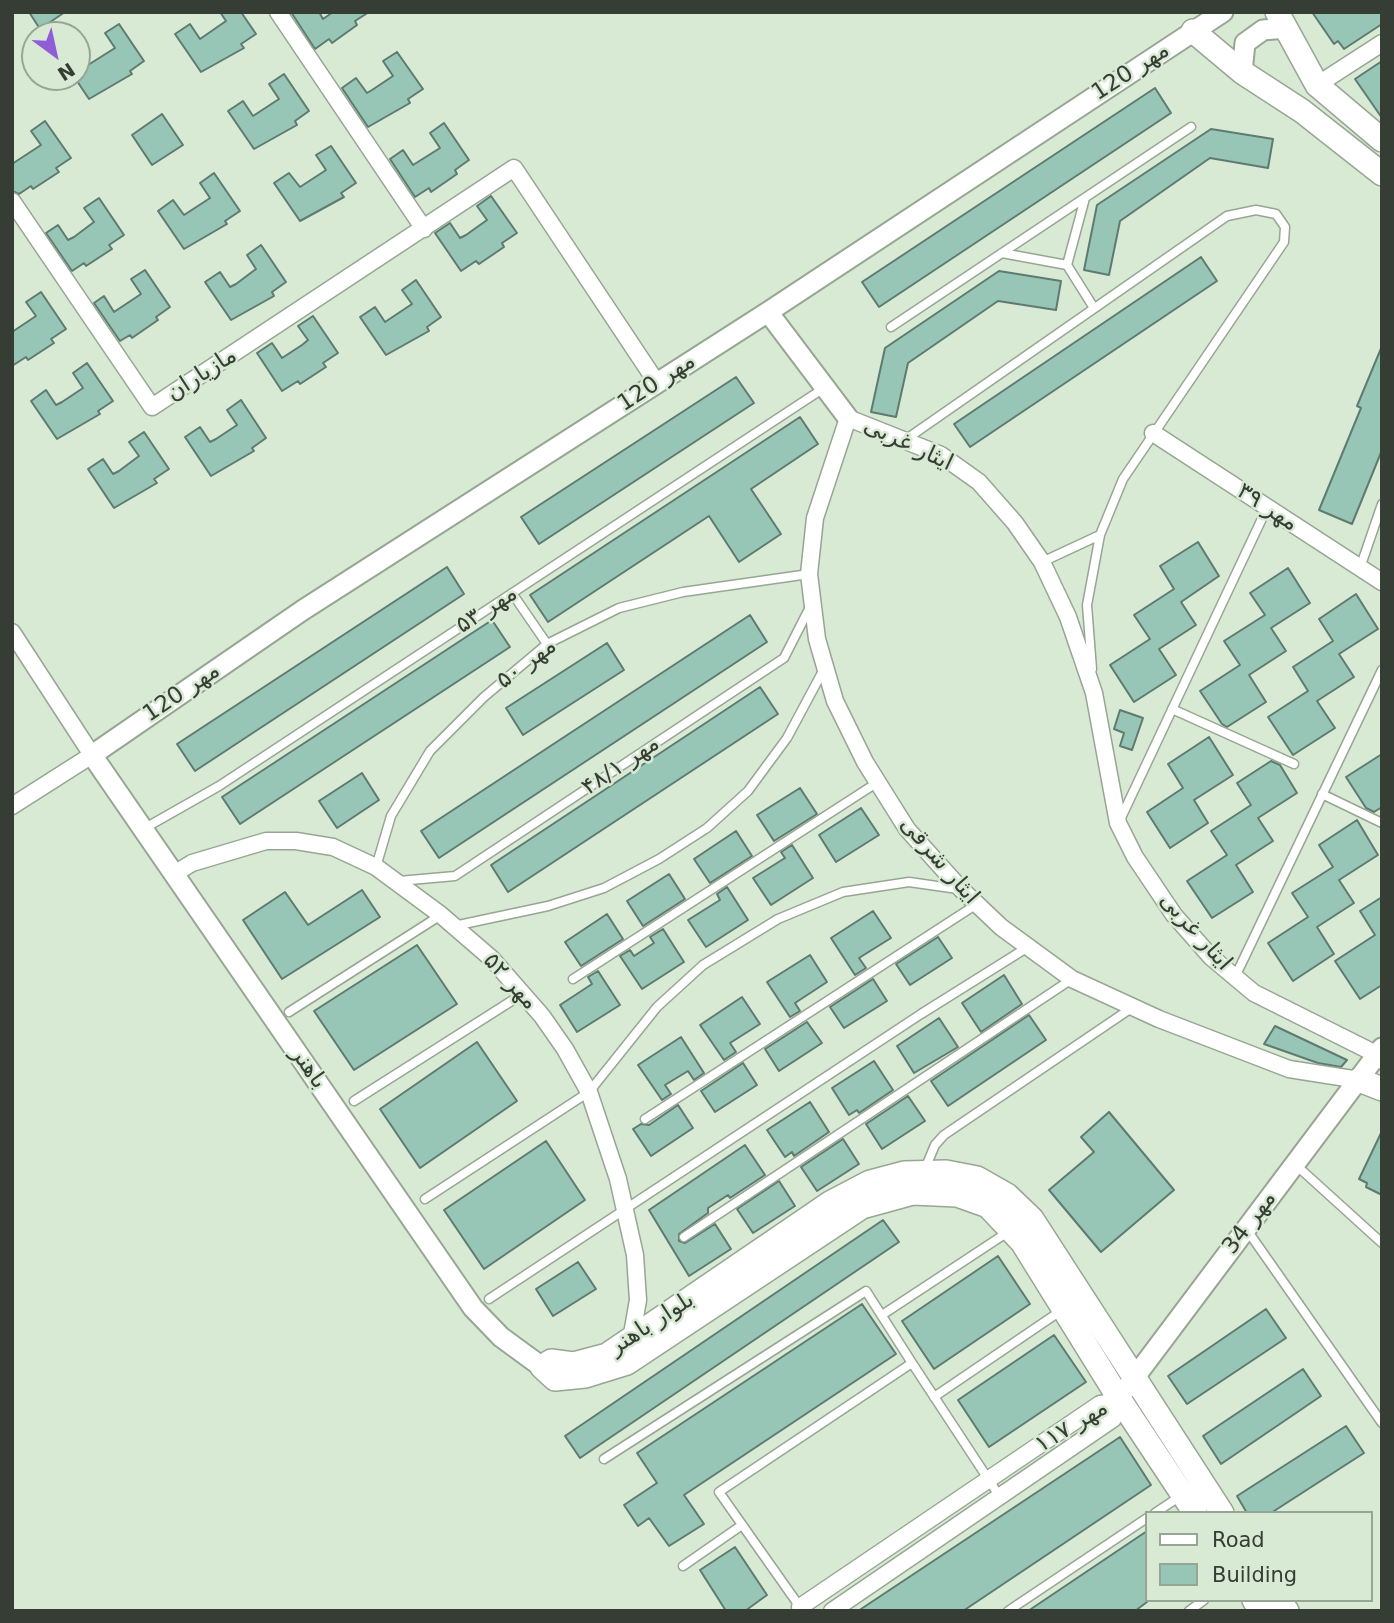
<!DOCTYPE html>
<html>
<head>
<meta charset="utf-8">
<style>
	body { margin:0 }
	#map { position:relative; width:1394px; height:1623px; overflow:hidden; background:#d8ead4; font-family:"DejaVu Sans",sans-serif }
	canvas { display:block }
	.frame { position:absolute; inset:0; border:14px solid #363d34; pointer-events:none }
	.legend { position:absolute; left:1145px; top:1511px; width:228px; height:91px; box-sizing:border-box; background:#d8ead4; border:2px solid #97a594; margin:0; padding:9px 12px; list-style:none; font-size:21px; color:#363d34 }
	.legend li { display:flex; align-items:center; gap:14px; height:35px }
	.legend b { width:35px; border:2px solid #97a594 }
	.north { position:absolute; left:21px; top:21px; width:70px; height:70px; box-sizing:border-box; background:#d8ead4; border:2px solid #97a594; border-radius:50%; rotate:147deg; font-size:19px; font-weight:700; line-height:28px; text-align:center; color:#363d34 }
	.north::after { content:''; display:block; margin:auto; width:24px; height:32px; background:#8f5dd6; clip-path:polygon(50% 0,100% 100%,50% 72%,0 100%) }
</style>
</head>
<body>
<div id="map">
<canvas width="1394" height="1623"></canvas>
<div class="frame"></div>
<ul class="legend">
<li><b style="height:9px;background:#fff"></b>Road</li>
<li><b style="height:19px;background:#97c6b6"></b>Building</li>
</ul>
<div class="north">N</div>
</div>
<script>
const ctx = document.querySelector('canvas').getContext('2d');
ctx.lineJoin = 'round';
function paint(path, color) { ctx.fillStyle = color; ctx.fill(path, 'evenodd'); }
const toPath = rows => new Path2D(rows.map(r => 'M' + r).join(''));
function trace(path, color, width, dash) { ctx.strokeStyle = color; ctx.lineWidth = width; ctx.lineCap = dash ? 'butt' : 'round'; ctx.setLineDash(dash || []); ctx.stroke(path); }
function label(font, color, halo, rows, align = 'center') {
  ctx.font = font + ' "DejaVu Sans",Cairo,sans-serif'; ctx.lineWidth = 5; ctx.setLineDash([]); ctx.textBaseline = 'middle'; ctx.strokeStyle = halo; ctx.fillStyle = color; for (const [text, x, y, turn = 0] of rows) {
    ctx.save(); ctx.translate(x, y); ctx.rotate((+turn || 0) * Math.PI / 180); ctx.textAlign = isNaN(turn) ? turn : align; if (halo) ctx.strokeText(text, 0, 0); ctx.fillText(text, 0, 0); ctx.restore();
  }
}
const building = toPath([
	[29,12,65,12,40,29,29,12],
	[220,12,241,12,256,34,241,44,244,48,201,72,175,34,190,24,200,39,226,21,220,12],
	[291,12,319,12,323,19,333,12,369,12,355,21,357,25,332,43,329,39,315,49,291,12],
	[1312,12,1382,12,1382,24,1344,49,1338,41,1334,44,1312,12],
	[119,24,144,61,130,71,132,74,89,99,77,81,77,48,88,65,115,48,105,33,119,24],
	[397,52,423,89,408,99,410,103,368,127,342,88,356,78,367,93,372,90,393,76,383,61,397,52],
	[1382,61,1382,118,1355,79,1382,61],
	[284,74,309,111,295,121,297,125,254,149,228,111,243,101,253,116,279,99,269,84,284,74],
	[1155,88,1171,113,879,307,862,282,1155,88],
	[162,114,183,145,152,165,132,135,162,114],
	[45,121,71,158,56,168,59,172,33,189,31,186,19,194,12,191,12,164,41,145,31,131,45,121],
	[444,123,469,160,455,170,457,174,431,192,429,188,415,197,390,159,403,150,413,165,440,148,430,133,444,123],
	[1211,129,1273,139,1268,168,1210,158,1120,221,1109,275,1084,270,1097,205,1211,129],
	[331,146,356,183,341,193,344,197,300,221,274,183,289,173,300,187,320,174,326,170,316,155,331,146],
	[214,173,240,211,225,221,227,224,184,249,158,211,173,200,184,215,204,202,210,198,200,183,214,173],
	[491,196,517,233,502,243,504,247,479,264,476,261,461,271,435,233,450,223,460,238,466,235,487,220,477,206,491,196],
	[99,198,124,235,109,245,112,249,86,266,84,263,72,271,46,233,58,225,68,240,74,237,94,222,84,208,99,198],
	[261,245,286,282,272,292,274,296,231,320,205,282,220,272,230,287,236,284,256,269,247,255,261,245],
	[1201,257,1217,281,970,447,954,424,1201,257],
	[145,270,170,307,156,317,158,320,132,338,130,335,120,341,94,303,104,296,114,312,141,294,131,279,145,270],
	[999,271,1061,281,1056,310,998,301,908,363,896,417,871,412,885,348,999,271],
	[416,280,441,317,427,327,429,331,386,355,360,317,375,307,385,322,412,304,402,290,416,280],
	[41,292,66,329,51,339,54,343,28,360,26,357,12,366,12,332,36,316,26,302,41,292],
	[313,316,338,353,323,363,326,367,300,384,298,381,282,391,257,353,272,343,282,358,302,345,308,340,298,326,313,316],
	[1382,346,1382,450,1352,524,1319,510,1361,408,1357,406,1382,346],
	[87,363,113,401,98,411,100,414,57,439,31,401,46,390,56,405,62,402,83,388,73,373,87,363],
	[736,377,754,403,539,544,521,517,736,377],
	[241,400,266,438,252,448,254,451,211,476,185,437,200,427,210,442,216,439,237,425,227,410,241,400],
	[800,417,818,444,751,489,781,534,739,562,709,516,548,622,530,595,800,417],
	[144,432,169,469,154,479,157,483,114,508,88,469,103,459,113,474,119,471,139,456,129,442,144,432],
	[1198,542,1219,576,1181,602,1196,625,1159,649,1176,675,1134,702,1110,665,1150,639,1134,615,1174,589,1160,566,1198,542],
	[447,567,464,594,195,771,177,744,447,567],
	[1288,568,1310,603,1271,628,1286,651,1249,675,1266,702,1227,727,1222,724,1200,691,1240,665,1224,641,1265,615,1250,593,1288,568],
	[1356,594,1378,629,1339,654,1354,677,1317,701,1335,728,1293,755,1268,717,1308,691,1293,667,1333,641,1319,619,1356,594],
	[750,615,767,642,439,858,421,831,750,615],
	[492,620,510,647,240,824,222,797,492,620],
	[607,643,624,670,523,735,506,708,607,643],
	[760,687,778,714,508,892,491,865,760,687],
	[1120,710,1143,718,1132,750,1120,746,1124,733,1114,729,1120,710],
	[1209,737,1233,775,1194,800,1208,823,1170,848,1147,812,1183,788,1168,764,1209,737],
	[1382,754,1382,807,1374,812,1366,808,1346,777,1382,754],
	[1271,761,1280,765,1297,793,1258,818,1273,841,1236,865,1253,892,1212,918,1187,881,1227,855,1211,831,1251,805,1237,783,1271,761],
	[362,773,379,800,337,828,319,801,362,773],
	[800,788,817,814,774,841,757,815,800,788],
	[861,808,879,835,836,862,819,835,861,808],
	[1357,820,1378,855,1339,880,1354,903,1317,927,1334,954,1293,981,1268,943,1308,917,1292,893,1333,867,1319,845,1357,820],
	[736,831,752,856,710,883,694,859,736,831],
	[792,845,813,878,771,905,753,878,785,858,781,852,792,845],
	[669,874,685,899,643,926,627,901,669,874],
	[727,887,748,920,706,947,688,920,720,900,717,894,727,887],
	[362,890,380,917,282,979,243,920,285,892,308,925,362,890],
	[1382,897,1382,985,1360,999,1335,961,1375,935,1360,911,1382,897],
	[873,911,891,938,859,958,866,968,855,975,831,938,873,911],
	[607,914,623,939,581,966,565,942,607,914],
	[663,929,684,962,642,989,620,956,630,950,634,956,654,943,650,937,663,929],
	[938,937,952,958,910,985,896,964,938,937],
	[417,945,457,1004,354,1070,314,1011,417,945],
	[810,955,827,982,795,1003,800,1011,790,1017,767,982,810,955],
	[598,971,620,1005,577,1032,560,1005,592,984,588,977,598,971],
	[1004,975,1022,1004,981,1032,962,1003,1004,975],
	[873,979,887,1001,844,1028,830,1007,873,979],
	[742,997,760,1024,730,1043,736,1052,724,1060,700,1025,742,997],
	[1029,1015,1046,1040,948,1106,931,1081,1029,1015],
	[939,1018,958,1047,914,1073,897,1046,939,1018],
	[807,1022,822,1043,779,1071,765,1049,807,1022],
	[1275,1026,1347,1060,1341,1067,1318,1063,1264,1044,1275,1026],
	[681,1037,704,1073,694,1080,688,1071,665,1085,671,1094,662,1100,638,1065,681,1037],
	[477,1042,517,1101,420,1168,380,1109,477,1042],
	[874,1061,893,1090,859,1113,857,1110,849,1115,832,1088,874,1061],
	[743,1063,757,1085,715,1112,701,1091,743,1063],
	[908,1096,925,1121,882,1149,866,1124,908,1096],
	[810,1102,829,1132,794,1156,792,1152,785,1157,767,1130,810,1102],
	[678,1105,693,1128,651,1156,633,1129,641,1124,649,1125,678,1105],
	[1109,1112,1174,1190,1101,1252,1049,1190,1094,1152,1081,1137,1109,1112],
	[1382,1131,1382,1195,1366,1187,1367,1183,1359,1179,1382,1131],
	[843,1139,859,1164,817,1191,801,1167,843,1139],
	[546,1141,585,1200,484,1269,444,1210,546,1141],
	[745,1145,765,1175,730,1198,728,1195,708,1208,708,1213,679,1234,679,1241,685,1243,715,1224,731,1249,689,1276,649,1210,745,1145],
	[779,1181,795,1206,753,1233,737,1209,779,1181],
	[883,1220,899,1242,580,1458,565,1436,883,1220],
	[998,1256,1030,1304,934,1369,902,1321,998,1256],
	[578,1262,596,1289,553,1316,536,1289,578,1262],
	[862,1304,896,1354,684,1495,704,1524,669,1546,649,1518,638,1526,624,1505,657,1483,637,1453,862,1304],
	[1266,1309,1286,1338,1187,1404,1168,1376,1266,1309],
	[1054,1335,1086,1382,989,1447,958,1400,1054,1335],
	[1303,1369,1321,1396,1221,1464,1203,1436,1303,1369],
	[1346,1426,1364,1453,1271,1513,1247,1513,1237,1496,1346,1426],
	[1120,1437,1151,1485,963,1611,858,1611,1120,1437],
	[1147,1531,1147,1602,1135,1611,1028,1611,1147,1531],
	[735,1547,767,1595,745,1611,726,1611,700,1570,735,1547]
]);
paint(building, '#97c6b6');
trace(building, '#5f7a71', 2);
const service = toPath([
	[1085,198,1067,265,1094,308],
	[1002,253,1067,265],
	[891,327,1191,127],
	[905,440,1227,216,1256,210,1276,214,1285,227,1284,242,1123,479,1100,535,1087,605,1092,669],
	[1042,562,1100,535],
	[1360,568,1382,504],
	[512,593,547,644],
	[1172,709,1294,764],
	[1322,794,1382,823],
	[1120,820,1267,508],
	[145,828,219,786,824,388],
	[376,867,391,816,430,751,484,697,547,644,619,608,683,592,809,574],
	[399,881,455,876,784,658,810,607],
	[454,926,548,906,604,888,659,859,707,828,748,791,787,738,824,669],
	[1235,977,1382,670],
	[573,979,878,782],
	[289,1012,441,915],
	[354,1101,524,993],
	[645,1119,977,904],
	[1296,1165,1382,1243],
	[924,1171,935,1145,944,1135,1133,1007],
	[425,1199,589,1092,657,1007,703,965,778,919,843,892,909,882,958,889],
	[1247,1230,1382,1423],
	[684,1237,1072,979],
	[489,1299,921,1014,1028,947],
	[882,1315,1008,1232],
	[934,1397,1062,1310],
	[604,1459,866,1291,912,1363],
	[1155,1513,1182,1495],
	[683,1566,742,1525],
	[800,1607,719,1492,912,1363,1000,1497],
	[1008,1611,1147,1518],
	[1189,1611,1204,1600]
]);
const minor = toPath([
	[278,12,424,229],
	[1317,85,1382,43],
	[12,201,152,407,514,168,657,383],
	[1153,433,1382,582],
	[12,632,92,755,12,806],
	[174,874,192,863,266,841,296,841,333,847,376,867,441,915,492,959,542,1016,565,1049,589,1092,618,1179,635,1255,638,1300,631,1340],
	[1359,1080,1289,1069,1159,1019,1072,979,1001,927,961,889,907,829,865,762,835,701,817,639,809,574,815,518,848,418,941,455,979,482,1015,523,1042,562,1068,617,1094,693,1118,823,1135,857,1174,915,1211,957,1254,993,1378,1055],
	[803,1611,800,1607,1100,1404,1120,1400],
	[832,1611,1113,1419,1120,1400]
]);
const tertiary = toPath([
	[1242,72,1245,43,1263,30,1286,28],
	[768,312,848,418],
	[542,1367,501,1337,473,1308,92,755,303,610,768,312,1223,12],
	[1126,1389,1382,1048]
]);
const secondary = toPath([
	[1277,12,1317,85,1382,140],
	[1193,31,1242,72,1302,111,1382,174],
	[1378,1055,1382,1057],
	[1359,1080,1382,1089],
	[1195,1513,1120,1400,1022,1242,988,1206,957,1195,913,1193,862,1207,627,1363,585,1376,555,1379,542,1367,551,1361,573,1364,607,1355,830,1203,870,1182,904,1173,946,1172,977,1178,1007,1195,1032,1219,1222,1513],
	[1254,1600,1261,1611],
	[1279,1600,1287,1611]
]);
trace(service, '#96a692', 11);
trace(minor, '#96a692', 19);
trace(tertiary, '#96a692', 23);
trace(secondary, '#96a692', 26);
trace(service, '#fff', 8);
trace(minor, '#fff', 16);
trace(tertiary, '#fff', 19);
trace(secondary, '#fff', 23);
label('23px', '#363d34', '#d8ead4', [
	["مهر 120",1131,72,-33],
	["مازیاران",202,375,-33],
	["مهر 120",657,383,-33],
	["ایثار غربی",908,445,25],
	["مهر ۳۹",1267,508,33],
	["مهر ۵۳",487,610,-33],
	["مهر ۵۰",527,664,-37],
	["مهر 120",182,693,-34],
	["مهر ۴۸/۱",621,766,-34],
	["ایثار شرقی",939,861,49],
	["ایثار غربی",1195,932,48],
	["مهر ۵۲",510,982,47],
	["باهنر",308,1068,55],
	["مهر 34",1250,1223,-53],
	["بلوار باهنر",652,1324,-33],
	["مهر ۱۱۷",1072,1427,-31]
]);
</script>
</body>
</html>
